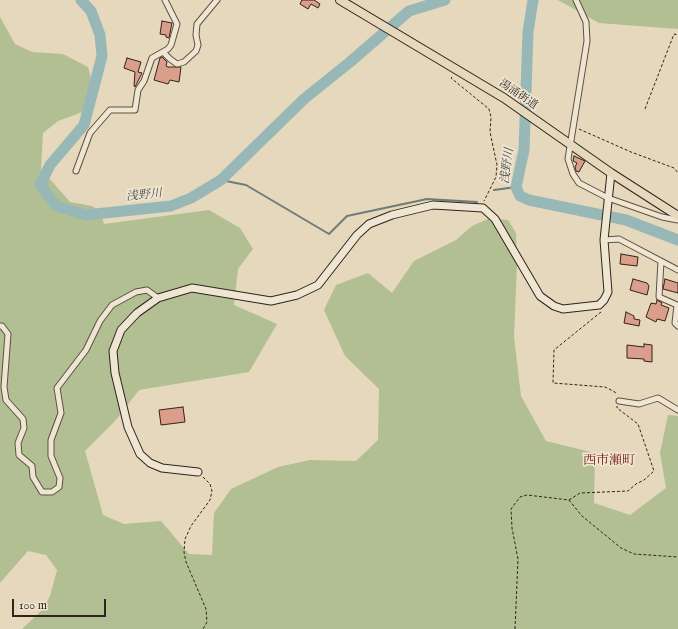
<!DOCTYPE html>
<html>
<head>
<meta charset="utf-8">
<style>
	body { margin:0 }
	#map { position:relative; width:678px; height:629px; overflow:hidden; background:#e5d8bc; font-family:"IM FELL English",serif }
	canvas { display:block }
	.scale { position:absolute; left:12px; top:599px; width:94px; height:18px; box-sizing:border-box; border:2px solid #31231b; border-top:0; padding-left:5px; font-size:12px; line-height:14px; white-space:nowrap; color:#31231b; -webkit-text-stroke:3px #eee6d3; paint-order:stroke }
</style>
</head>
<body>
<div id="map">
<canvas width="678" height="629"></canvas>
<div class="scale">100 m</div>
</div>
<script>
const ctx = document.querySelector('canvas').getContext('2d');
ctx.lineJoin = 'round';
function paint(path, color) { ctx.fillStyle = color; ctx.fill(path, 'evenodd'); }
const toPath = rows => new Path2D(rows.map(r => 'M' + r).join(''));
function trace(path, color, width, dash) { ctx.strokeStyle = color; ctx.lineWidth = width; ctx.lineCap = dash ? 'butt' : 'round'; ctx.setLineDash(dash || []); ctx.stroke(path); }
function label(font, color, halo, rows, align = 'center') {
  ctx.font = font + ' "IM FELL English","Noto Serif JP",serif'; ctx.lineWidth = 3.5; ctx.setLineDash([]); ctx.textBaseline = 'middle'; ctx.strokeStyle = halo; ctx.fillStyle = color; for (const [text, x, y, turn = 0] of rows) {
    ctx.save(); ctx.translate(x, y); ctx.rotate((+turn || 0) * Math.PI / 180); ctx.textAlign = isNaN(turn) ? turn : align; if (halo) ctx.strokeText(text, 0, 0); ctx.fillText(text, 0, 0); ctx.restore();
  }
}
paint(toPath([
	[558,0,678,0,678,29,599,23],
	[0,17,15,44,32,52,63,54,88,67,93,85,88,110,58,121,43,133,41,169,70,202,92,206,100,211,104,224,209,210,240,228,253,249,238,269,234,305,277,324,249,372,139,390,116,420,85,451,103,515,124,524,161,521,189,554,212,555,214,513,231,489,278,467,310,460,356,461,378,440,379,389,345,356,324,310,336,285,368,273,392,293,414,261,456,240,472,226,490,218,508,220,516,233,517,264,514,337,521,396,546,441,595,453,594,503,630,515,666,488,660,453,668,415,678,416,678,629,22,629,43,609,50,596,57,570,46,555,28,551,0,583]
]), '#b1bf93');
trace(toPath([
	[221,180,246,185,329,234,347,216,427,199,477,202],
	[494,190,516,187]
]), '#6f7c79', 2);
trace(toPath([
	[81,0,91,11,100,35,102,56,84,125,50,165,40,185,56,206,86,215,171,206,191,198,221,180,304,99,350,62,409,11,445,0],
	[533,0,528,32,524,150,516,187,520,196,529,200,626,220,678,240]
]), '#98b8b8', 11);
const building = toPath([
	[302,0,314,0,320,4,318,8,311,4,308,9,300,4,302,0],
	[162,21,172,23,169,38,166,37,166,35,160,34,162,21],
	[162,57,167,62,166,66,168,67,181,67,179,82,170,80,168,84,154,80,160,58,162,57],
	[127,58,141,62,138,72,142,73,135,87,134,86,135,72,124,68,127,58],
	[574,156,585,161,579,172,576,171,575,167,577,163,573,161,574,156],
	[621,254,638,257,637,266,620,264,621,254],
	[633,279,647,283,649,286,647,295,630,290,633,279],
	[665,279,678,283,678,293,663,289,665,279],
	[657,300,662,303,661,305,669,308,665,321,657,319,656,322,646,317,651,303,656,304,657,300],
	[626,312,634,316,634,319,640,320,639,326,624,323,626,312],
	[644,344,652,345,652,362,644,361,644,359,627,358,627,345,644,347,644,344],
	[183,407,185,422,161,425,159,410,183,407]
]);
paint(building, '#da9e8b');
trace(building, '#31231b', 1);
const street = toPath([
	[576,0,586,22,587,41,568,159,573,174,579,183,608,198,662,217,678,220],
	[163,52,170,59,177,64,184,62,196,51,198,45,196,35,197,24,217,0],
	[76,171,90,133,110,110,135,110,138,90,144,81,152,58,168,49,171,45,177,24,165,0],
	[604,240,619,239,678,270],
	[661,261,659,297,677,305,675,323,678,326],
	[0,326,2,326,8,334,4,387,6,400,23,419,24,428,18,443,19,455,32,466,33,477,42,492,52,492,59,487,60,478,51,456,51,440,61,413,57,388,86,350,100,321,112,305,136,292,147,290,158,298],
	[619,401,639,404,658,398,678,410]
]);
const secondary = toPath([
	[198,472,162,468,150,463,140,454,128,427,115,373,113,351,121,330,137,313,158,298,192,288,271,301,297,295,318,285,357,235,369,224,392,215,433,205,483,208,495,219,540,296,554,306,563,309,599,305,604,300,608,292,604,240,611,173]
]);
const primary = toPath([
	[340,0,504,98,611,173,678,216]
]);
trace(street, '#5e5043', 7);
trace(secondary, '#31231b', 9);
trace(primary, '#31231b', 10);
trace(toPath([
	[452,77,451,78,489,109,491,117,490,132,497,165,496,177,484,201],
	[645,109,674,34,678,35],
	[579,129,631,152,674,168,678,173],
	[601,312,554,350,553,383,605,387,615,392,616,395],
	[203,477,210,484,212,491,210,500,191,526,185,539,184,552,186,562,206,609,207,622,203,629],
	[569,500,580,493,628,491,636,484,644,480,654,471,638,424,617,408,617,406],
	[515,629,518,559,512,528,511,509,520,497,527,495,569,500,582,516,621,548,634,554,678,557]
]), '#31231b', 1, [3, 2]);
trace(street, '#eee6d3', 5);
trace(secondary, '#eee6d3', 7);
trace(primary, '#e5d8bc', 8);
label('11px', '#31231b', '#eee6d3', [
	["湯涌街道",518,95,34]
]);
label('italic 12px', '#50504a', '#eee6d3', [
	["浅野川",508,166,-82],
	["浅野川",144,196,-6]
]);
label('13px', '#7a1f14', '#eee6d3', [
	["西市瀬町",609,461]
]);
</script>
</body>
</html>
